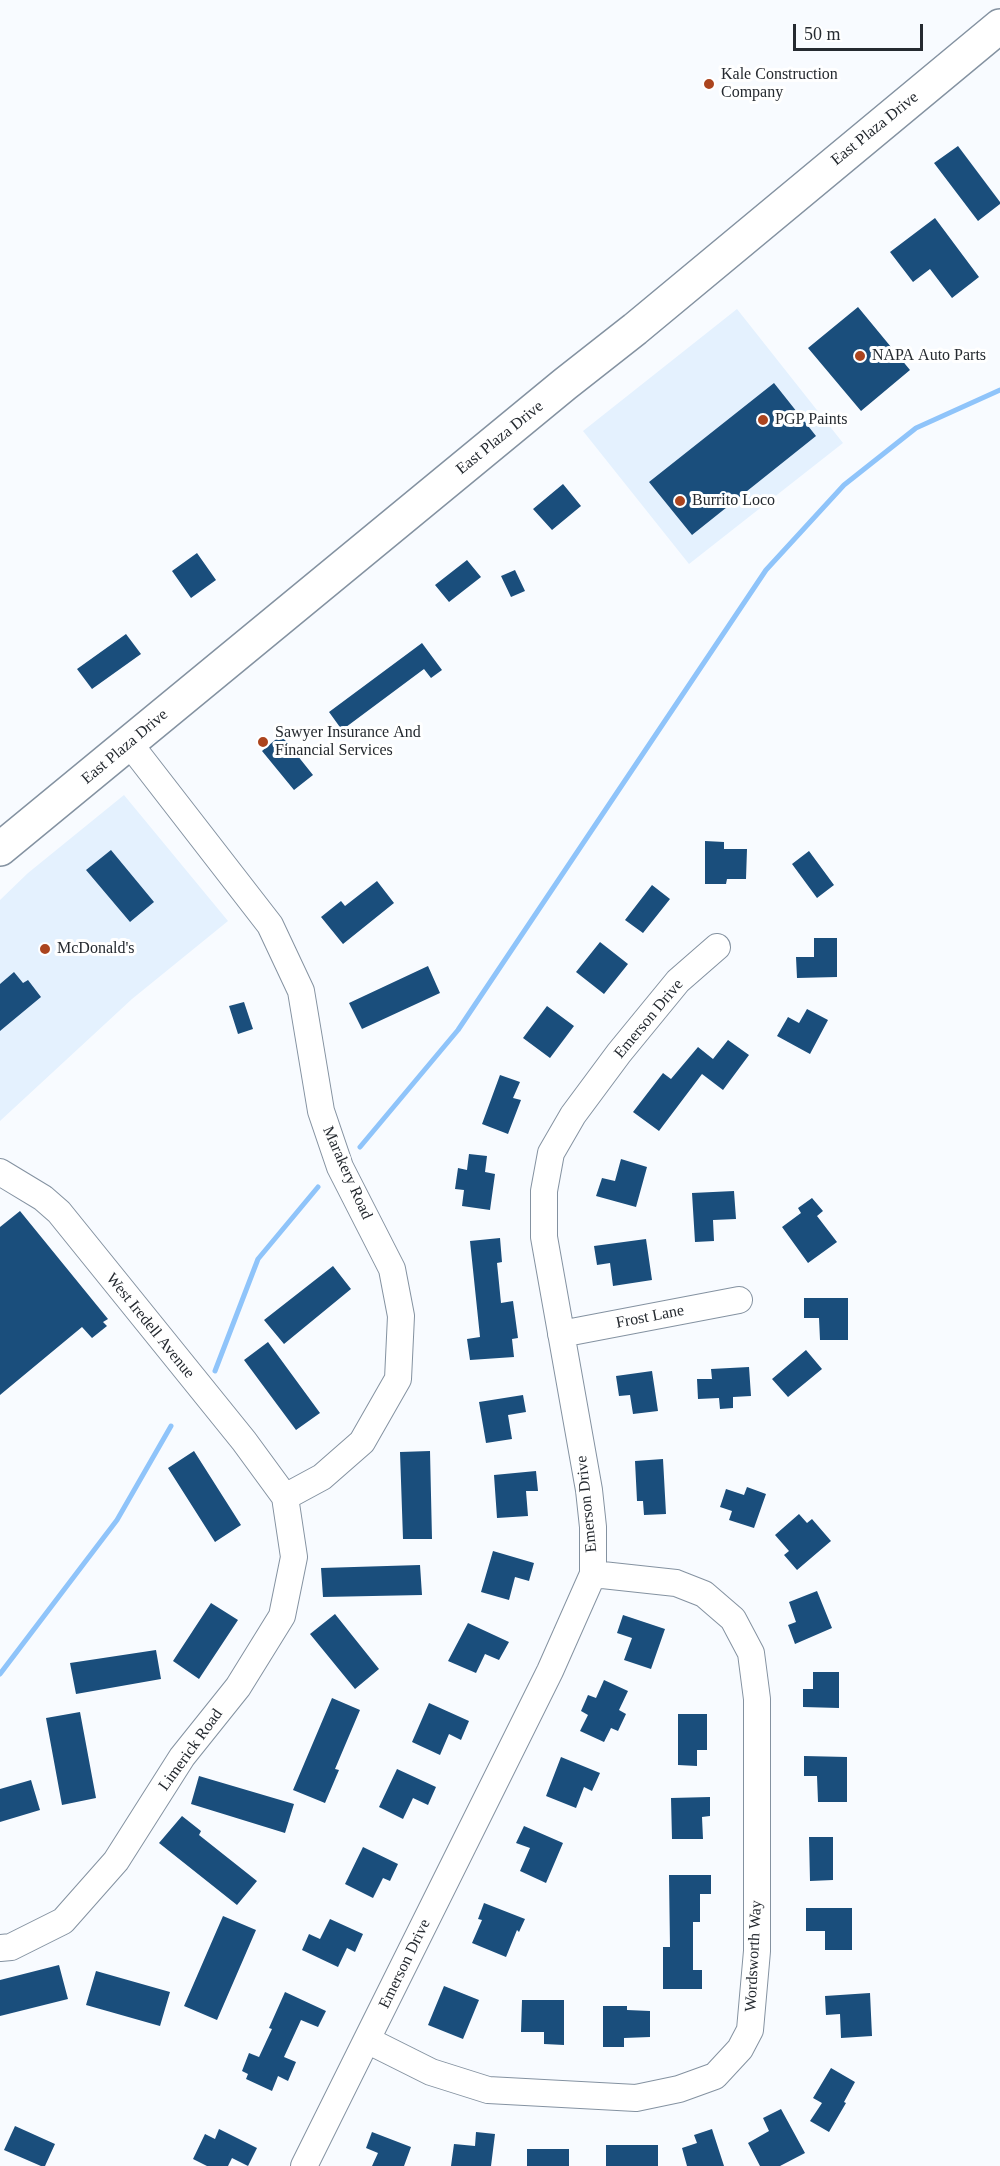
<!DOCTYPE html>
<html>
<head>
<meta charset="utf-8">
<style>
	body { margin:0 }
	#map { position:relative; width:1000px; height:2166px; overflow:hidden; background:#f8fbff; font-family:Georgia,serif }
	canvas { display:block }
	.scale { position:absolute; left:793px; top:24px; width:130px; height:27px; box-sizing:border-box; border:3px solid #252a30; border-top:0; padding-left:8px; font-size:18px; line-height:21px; white-space:nowrap; color:#252a30; -webkit-text-stroke:4px #fff; paint-order:stroke }
</style>
</head>
<body>
<div id="map">
<canvas width="1000" height="2166"></canvas>
<div class="scale">50 m</div>
</div>
<script>
const ctx = document.querySelector('canvas').getContext('2d');
ctx.lineJoin = 'round';
function paint(path, color) { ctx.fillStyle = color; ctx.fill(path, 'evenodd'); }
const toPath = rows => new Path2D(rows.map(r => 'M' + r).join(''));
function trace(path, color, width, dash) { ctx.strokeStyle = color; ctx.lineWidth = width; ctx.lineCap = dash ? 'butt' : 'round'; ctx.setLineDash(dash || []); ctx.stroke(path); }
function label(font, color, halo, rows, align = 'center') {
  ctx.font = font + ' Georgia,serif'; ctx.lineWidth = 6; ctx.setLineDash([]); ctx.textBaseline = 'middle'; ctx.strokeStyle = halo; ctx.fillStyle = color; for (const [text, x, y, turn = 0] of rows) {
    ctx.save(); ctx.translate(x, y); ctx.rotate((+turn || 0) * Math.PI / 180); ctx.textAlign = isNaN(turn) ? turn : align; if (halo) ctx.strokeText(text, 0, 0); ctx.fillText(text, 0, 0); ctx.restore();
  }
}
paint(toPath([
	[737,309,843,443,689,564,583,431],
	[124,795,228,921,132,999,0,1121,0,900,28,873]
]), '#e4f1fe');
trace(toPath([
	[360,1147,458,1030,766,570,844,485,916,428,1000,390],
	[215,1371,258,1259,318,1187],
	[0,1674,117,1520,171,1426]
]), '#8fc4fa', 5);
paint(toPath([
	[958,146,1000,202,1000,204,978,221,934,163],
	[935,218,979,277,952,298,930,269,913,282,890,252],
	[858,307,910,370,861,411,808,348],
	[774,383,816,436,692,535,649,482],
	[563,484,581,506,552,530,533,509],
	[197,553,216,580,191,598,172,571],
	[467,560,481,577,449,602,435,585],
	[515,570,525,591,511,597,501,576],
	[126,634,141,654,92,689,77,669],
	[422,643,442,670,431,678,424,669,342,730,329,712],
	[281,735,313,775,294,790,262,751],
	[705,841,724,842,724,849,747,849,746,879,727,879,726,884,705,884],
	[111,850,154,902,130,922,86,870],
	[809,851,834,885,817,898,792,864],
	[377,881,394,903,343,944,321,917,341,901,345,906],
	[652,885,670,899,643,933,625,920],
	[814,938,837,938,837,977,797,978,796,957,814,957],
	[600,942,628,964,604,994,576,972],
	[428,966,440,993,362,1029,349,1003],
	[14,972,23,983,28,980,41,997,0,1031,0,984],
	[244,1002,253,1029,238,1034,229,1006],
	[547,1006,574,1026,550,1058,523,1038],
	[807,1009,828,1020,810,1054,777,1036,788,1017,799,1023],
	[728,1040,749,1055,723,1090,702,1074,659,1131,633,1112,663,1073,671,1079,698,1047,713,1059],
	[500,1075,520,1082,513,1098,521,1100,508,1134,482,1124],
	[469,1154,487,1156,485,1172,495,1174,490,1210,462,1206,464,1190,455,1189,458,1168,467,1170],
	[621,1159,647,1167,636,1207,596,1196,602,1178,615,1181],
	[734,1191,736,1219,713,1220,714,1241,695,1242,692,1193],
	[812,1198,823,1211,817,1216,837,1242,808,1263,782,1227,801,1213,798,1208],
	[20,1211,108,1319,103,1322,107,1326,92,1338,82,1327,0,1395,0,1227],
	[500,1238,502,1262,497,1263,501,1303,513,1301,518,1338,512,1339,514,1357,470,1360,467,1339,480,1337,470,1241],
	[646,1239,652,1280,613,1286,610,1263,597,1265,594,1246],
	[333,1266,351,1289,284,1344,264,1320],
	[804,1298,848,1298,848,1340,820,1340,819,1318,804,1318],
	[268,1342,320,1413,296,1430,244,1360],
	[806,1350,822,1369,788,1397,772,1379],
	[749,1367,751,1396,733,1397,733,1408,720,1409,719,1398,698,1399,697,1379,712,1379,711,1369],
	[652,1371,658,1411,633,1414,630,1395,619,1396,616,1376],
	[523,1395,526,1412,508,1415,512,1439,486,1443,479,1402],
	[194,1451,241,1525,215,1542,168,1468],
	[430,1451,432,1539,403,1539,400,1452],
	[663,1459,666,1514,644,1515,643,1501,637,1501,635,1461],
	[536,1471,538,1491,526,1491,528,1516,497,1518,494,1475],
	[747,1487,766,1494,754,1528,729,1520,732,1511,720,1507,726,1489,744,1495],
	[799,1514,807,1523,812,1519,831,1541,797,1570,784,1555,789,1551,775,1535],
	[493,1551,534,1563,529,1581,515,1577,509,1600,481,1592],
	[420,1565,422,1595,323,1597,321,1568],
	[817,1591,832,1628,795,1644,788,1625,796,1622,789,1602],
	[211,1603,238,1620,199,1679,173,1661],
	[335,1614,379,1669,355,1689,310,1634],
	[623,1615,665,1629,651,1669,624,1660,632,1638,617,1633],
	[468,1623,509,1642,499,1660,485,1654,476,1673,448,1661],
	[156,1650,161,1679,76,1694,70,1663],
	[813,1672,839,1672,839,1708,803,1707,803,1689,813,1689],
	[604,1680,628,1691,619,1710,626,1714,618,1731,611,1728,604,1742,580,1731,588,1715,581,1711,588,1695,596,1698],
	[332,1698,360,1710,335,1769,339,1770,325,1803,293,1790],
	[429,1703,469,1721,461,1740,449,1734,440,1755,412,1742],
	[80,1712,96,1798,62,1805,46,1718],
	[678,1714,707,1714,707,1750,697,1750,697,1766,678,1765],
	[804,1756,847,1757,847,1802,818,1802,817,1776,804,1776],
	[561,1757,600,1773,592,1791,584,1787,576,1808,546,1796],
	[397,1769,436,1787,428,1805,413,1798,403,1819,379,1807],
	[199,1776,294,1804,285,1833,191,1804],
	[31,1780,40,1810,0,1822,0,1789],
	[710,1797,710,1816,702,1817,703,1839,672,1839,671,1798],
	[182,1816,201,1831,199,1835,257,1881,237,1905,159,1843],
	[524,1826,563,1843,546,1883,520,1871,530,1848,516,1843],
	[809,1837,833,1837,833,1880,810,1881],
	[363,1847,398,1864,390,1881,383,1878,373,1898,345,1884],
	[669,1875,711,1875,711,1894,700,1894,700,1922,693,1922,693,1970,702,1970,702,1989,663,1989,663,1947,670,1947],
	[484,1903,525,1919,519,1932,517,1930,506,1957,472,1943,482,1920,478,1919],
	[806,1908,852,1908,852,1950,825,1950,825,1931,806,1931],
	[223,1916,256,1930,217,2020,184,2006],
	[330,1919,363,1934,355,1952,347,1948,338,1967,302,1950,309,1934,320,1939],
	[59,1965,68,1999,0,2016,0,1980],
	[96,1971,170,1992,160,2026,86,2005],
	[444,1986,479,2000,463,2039,428,2025],
	[285,1992,326,2011,318,2027,301,2020,284,2057,296,2062,288,2081,278,2076,272,2091,246,2079,248,2074,242,2071,249,2053,259,2057,272,2029,269,2028],
	[870,1993,872,2036,841,2038,840,2014,826,2015,825,1996],
	[522,2000,564,2000,564,2045,544,2044,544,2032,521,2032],
	[603,2006,627,2006,627,2010,650,2011,650,2037,624,2038,624,2047,603,2047],
	[831,2068,855,2082,844,2102,846,2103,829,2132,810,2121,822,2103,813,2098],
	[781,2109,805,2153,780,2166,760,2166,748,2143,769,2131,763,2118],
	[15,2126,55,2144,45,2166,41,2166,4,2150],
	[219,2129,257,2148,248,2166,232,2158,228,2166,207,2166,193,2159,205,2134,215,2139],
	[712,2129,724,2166,687,2166,682,2148,697,2143,694,2135],
	[372,2132,411,2147,404,2166,372,2166,378,2153,366,2148],
	[476,2132,495,2134,491,2166,451,2166,454,2144,475,2146],
	[606,2145,658,2145,658,2166,606,2166],
	[527,2149,569,2149,569,2166,527,2166]
]), '#1a4e7c');
const minor = toPath([
	[129,743,270,925,301,991,321,1111,340,1167,392,1269,401,1316,398,1379,362,1442,322,1477,285,1497],
	[0,1172,43,1198,59,1212,244,1441,285,1497,294,1557,282,1616,238,1687,182,1757,116,1861,63,1921,11,1947,0,1948],
	[561,1334,739,1300],
	[367,2040,431,2072,488,2090,636,2098,679,2089,715,2076,740,2049,750,2030,757,1951,757,1699,751,1653,733,1619,704,1594,676,1583,593,1574],
	[304,2166,550,1671,593,1574,593,1527,589,1490,544,1237,544,1191,551,1153,573,1115,619,1053,678,981,717,947]
]);
const major = toPath([
	[0,849,565,384,635,329,1000,26]
]);
trace(minor, '#8492a1', 28);
trace(major, '#8492a1', 36);
trace(minor, '#fff', 26);
trace(major, '#fff', 33);
for (const [x, y, r, color] of [
	[709,84,6,"#ab441e"],
	[860,356,6,"#ab441e"],
	[763,420,6,"#ab441e"],
	[680,501,6,"#ab441e"],
	[263,742,6,"#ab441e"],
	[45,949,6,"#ab441e"]
]) { const dot = new Path2D(); dot.arc(x, y, r, 0, 2 * Math.PI); ctx.fillStyle = color; ctx.fill(dot); trace(dot, '#fff', 2); }
label('16px', '#252a30', '#fff', [
	["Kale Construction",721,75],
	["Company",721,93],
	["NAPA Auto Parts",872,356],
	["PGP Paints",775,420],
	["Burrito Loco",692,501],
	["Sawyer Insurance And",275,733],
	["Financial Services",275,751],
	["McDonald's",57,949]
], 'left');
label('16px', '#252a30', '#fff', [
	["East Plaza Drive",875,129,-39],
	["East Plaza Drive",500,438,-39],
	["East Plaza Drive",125,747,-40],
	["Emerson Drive",649,1019,-50],
	["Marakery Road",347,1173,66],
	["Frost Lane",650,1317,-11],
	["West Iredell Avenue",150,1326,51],
	["Emerson Drive",587,1504,-96],
	["Limerick Road",191,1750,-54],
	["Wordsworth Way",754,1956,-87],
	["Emerson Drive",405,1964,-64]
]);
</script>
</body>
</html>
